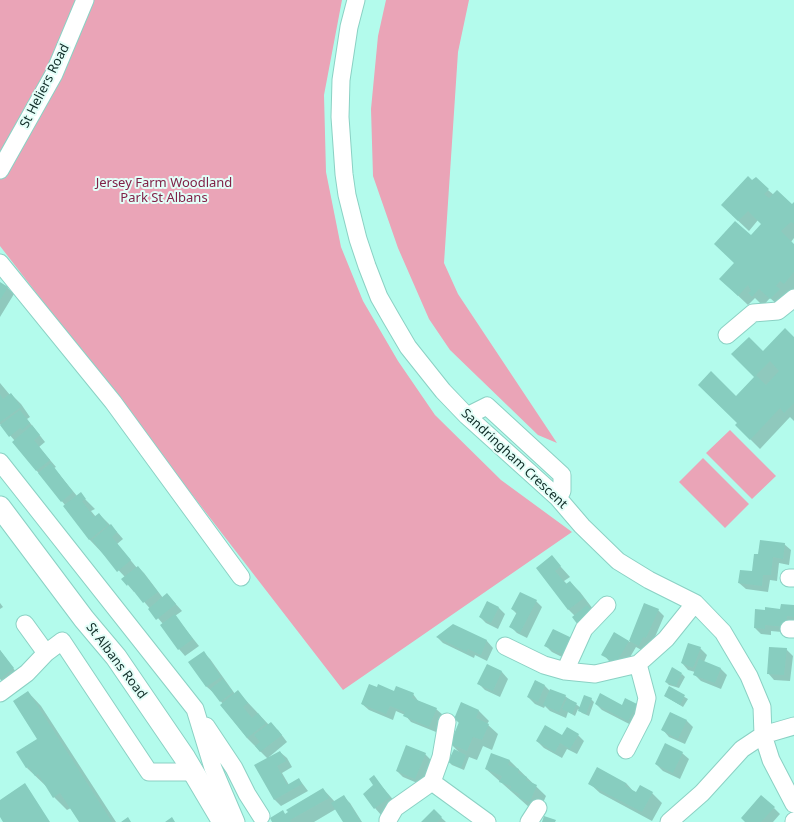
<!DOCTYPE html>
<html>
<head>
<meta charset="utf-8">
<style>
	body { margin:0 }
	canvas { display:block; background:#b3fbec }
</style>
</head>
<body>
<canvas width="794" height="822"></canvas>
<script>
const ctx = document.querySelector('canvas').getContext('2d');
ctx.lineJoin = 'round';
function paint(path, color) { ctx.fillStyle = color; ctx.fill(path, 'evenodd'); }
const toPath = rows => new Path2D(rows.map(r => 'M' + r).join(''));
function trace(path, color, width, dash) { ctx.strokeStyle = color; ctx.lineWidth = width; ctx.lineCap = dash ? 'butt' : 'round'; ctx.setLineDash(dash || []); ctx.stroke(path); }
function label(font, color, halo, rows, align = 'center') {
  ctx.font = font + ' "Noto Sans",sans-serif'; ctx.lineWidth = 4; ctx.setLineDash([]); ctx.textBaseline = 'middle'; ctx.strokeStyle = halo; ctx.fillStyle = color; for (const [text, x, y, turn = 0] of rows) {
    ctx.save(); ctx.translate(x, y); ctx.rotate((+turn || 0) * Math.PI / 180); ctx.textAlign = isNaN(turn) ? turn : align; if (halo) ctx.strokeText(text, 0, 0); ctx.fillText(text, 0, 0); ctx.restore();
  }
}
paint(toPath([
	[0,0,342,0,324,95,326,172,341,247,363,301,398,361,435,415,501,480,572,532,343,690,0,246],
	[386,0,469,0,458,52,444,263,458,294,557,443,538,435,450,350,429,319,398,248,373,176,371,109,378,36],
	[730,430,776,476,752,499,706,453],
	[703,458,749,504,725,528,679,482]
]), '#eaa4b7');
paint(toPath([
	[752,181,768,190,774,195,792,206,794,203,794,238,791,242,794,245,794,293,791,290,786,296,781,308,770,298,763,306,755,298,748,305,730,288,735,263,751,237,762,224,758,220,749,231,732,215],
	[0,283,7,287,14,294,0,317],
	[794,338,794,421,790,417,760,449,736,425,738,423,736,397,756,377,733,354,763,353],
	[0,383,10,395,11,394,21,404,30,417,27,419,45,442,39,447,56,467,54,468,77,496,80,494,95,509,91,511,96,517,99,514,117,532,123,539,117,544,137,568,138,567,144,573,163,598,167,594,182,611,175,616,199,646,185,656,179,649,161,625,163,624,135,591,134,592,123,579,125,577,89,539,65,505,13,442,15,441,0,424],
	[784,544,791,550,789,565,779,563,777,581,770,580,768,592,746,589,739,583,753,572,759,555],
	[552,557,570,577,564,581,567,584,570,582,580,592,593,609,591,610,575,616,569,610,537,568],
	[536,601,542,607,527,638,517,633,511,627,517,614,512,609],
	[487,602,499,608,505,614,498,629,486,623,480,617],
	[0,603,3,607,0,609],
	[645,604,658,610,664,616,652,644,645,652,636,647,623,669,609,661,603,654,615,634,630,642],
	[794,606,794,622,792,633,771,631,771,635,761,634,755,628,766,611,781,610],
	[453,625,487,641,493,648,487,661,475,655,474,658,443,643,437,637],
	[553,630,572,662,552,652,546,646],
	[700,648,707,655,704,662,721,669,727,675,721,689,701,681,694,674,695,672,688,670,682,663],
	[786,649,793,656,790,681,774,680,768,673],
	[0,650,16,672,3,682,0,679],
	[204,653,210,659,235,694,238,692,269,725,278,730,287,742,269,757,269,758,280,752,287,758,292,767,282,773,289,785,299,779,308,791,281,806,274,799,268,759,247,738,221,705,223,704,214,693,207,687,190,662],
	[487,665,502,672,508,679,500,697,485,690,479,684],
	[682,674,685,677,679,688,669,685,666,682],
	[535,681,545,686,550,691,565,696,581,708,591,699,594,702,589,716,582,713,578,709,575,716,568,712,566,718,550,711,545,706,544,708,535,704,528,697],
	[377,688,394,692,413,694,419,702,436,709,443,715,436,732,411,722,405,715,396,711,393,720,369,710,362,704],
	[669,688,688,699,683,707,665,696],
	[28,692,41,706,116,822,80,822,71,808,67,810,54,797,48,788,27,768,38,739],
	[462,704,479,711,489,721,487,724,498,734,492,750,483,746,477,760,469,757,464,770,452,765,449,762,460,753,451,744,460,724,455,719],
	[596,704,622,706,637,705,643,711,635,727,602,710],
	[671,713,687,721,693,727,685,744,669,737,663,730],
	[578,735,584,741,577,754,567,749,562,758,544,748,537,741,563,736],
	[682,753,689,759,680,779,663,771,656,764],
	[425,754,432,761,422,785,403,777,397,771],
	[492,754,510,761,546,796,539,812,530,808,486,769],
	[374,777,396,803,381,815,375,808],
	[626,783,634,792,652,793,662,803,652,821,600,793,590,784],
	[323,789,335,802,344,797,350,803,362,822,344,822,336,809,314,822,274,822,283,812,286,815],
	[774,808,780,814,773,822,746,822],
	[434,811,446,822,422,822]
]), '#0003');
paint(toPath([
	[748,176,752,180,756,177,769,189,764,194,769,198,777,190,792,204,794,202,794,224,791,222,781,231,794,244,794,272,784,284,780,281,776,286,780,289,770,299,759,289,752,297,748,293,751,291,748,285,738,296,719,279,734,263,714,244,735,221,751,235,761,224,748,211,738,221,721,205],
	[0,282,8,287,0,300],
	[785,328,794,337,794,403,784,413,780,408,750,440,735,425,737,423,698,385,711,371,736,396,754,377,731,354,749,337,763,351],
	[770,361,779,371,766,385,756,375],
	[11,393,21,407,0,422,0,394,3,399],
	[20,410,30,423,22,430,20,428,9,437,0,425],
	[32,425,40,435,34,440,50,460,36,471,12,442],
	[51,463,73,492,61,502,38,473],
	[81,492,86,499,82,501,94,517,99,513,108,525,89,540,63,506],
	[111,524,117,532,112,537,131,560,117,572,92,540],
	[760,540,785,543,783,559,773,557,771,575,763,575,762,586,738,583,740,570,752,571,754,554,758,554],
	[552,555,561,566,555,571,566,584,570,581,584,598,568,610,536,568],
	[138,566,158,592,143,603,128,584,127,586,121,579],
	[520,592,537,600,520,633,509,627,517,612,511,609],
	[167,593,176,604,156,620,148,609],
	[487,601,499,607,491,623,479,617],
	[644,603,659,609,646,638,643,637,639,646,629,641],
	[781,604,794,605,794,617,787,616,786,627,765,625,765,629,754,628,755,609,765,610,765,607,780,609],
	[587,605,593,613,578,625,572,617],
	[175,614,193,639,178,650,160,625],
	[453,624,487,640,481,655,468,649,467,652,436,637],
	[553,629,574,639,566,656,544,646],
	[614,632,629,641,616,663,601,655],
	[688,643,701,647,693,668,681,663],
	[769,647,787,648,784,675,767,674],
	[0,650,14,668,0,679],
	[204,651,221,677,206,687,188,662],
	[699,659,721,668,715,683,693,675],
	[487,664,502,671,493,691,477,684],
	[672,667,682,673,676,686,665,682],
	[223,679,233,692,220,702,210,689],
	[535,680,545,685,538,702,527,697],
	[369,684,377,687,378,684,394,691,396,686,414,693,412,698,437,708,429,727,403,716,405,712,390,706,386,714,361,704],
	[669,686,685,695,680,705,664,696],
	[550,689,566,695,559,712,543,705],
	[238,690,248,703,243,707,252,718,258,713,266,723,247,738,220,705],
	[28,691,112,822,79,822,60,793,53,798,38,774,35,776,29,767,26,768,16,752,37,739,13,701],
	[600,693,622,705,625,698,637,704,628,721,595,704],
	[584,695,592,698,586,714,578,711],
	[567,698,577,703,572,714,562,709],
	[461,702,479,710,476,718,489,724,482,740,473,737,467,751,450,744,459,722,454,719],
	[670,712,687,720,678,739,661,730],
	[271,722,282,735,260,752,255,746,260,742,254,735],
	[545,725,562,735,567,727,579,734,570,749,560,743,555,752,536,741],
	[665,743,683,752,673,773,655,764],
	[406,745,426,753,415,779,396,771],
	[454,749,466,755,461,768,448,762],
	[280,751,286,761,277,766,287,785,299,778,302,784,274,800,254,765],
	[491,753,510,760,508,765,519,769,518,773,527,777,526,780,537,785,530,802,519,798,520,794,510,790,511,786,499,782,502,776,485,769],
	[597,767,626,783,625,786,636,792,640,785,653,792,642,812,588,784],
	[374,775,390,797,374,809,363,794,373,785,369,779],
	[25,783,50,822,3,822,0,817,0,800],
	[323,788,329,798,290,820,291,822,272,822,270,818,283,810,285,814,288,812,286,810],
	[344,795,361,822,343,822,331,803],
	[761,795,775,807,761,822,745,822,741,818],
	[434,809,442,817,437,822,421,822],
	[544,816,556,820,555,822,542,822],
	[128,817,131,822,121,822],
	[172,817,175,822,165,822]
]), '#87cdbf');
const minor = toPath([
	[356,0,349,27,341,80,340,117,344,174,347,195,358,239,367,266,379,297,391,318,408,347,443,391,467,416,558,498,582,526,618,561,649,580,695,603,723,632,749,676,762,707,763,735,742,749,702,793,669,822],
	[0,170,54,74,85,0],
	[0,263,113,402,241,577],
	[727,335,753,313,778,311,794,298],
	[467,416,487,406,562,475,562,491,558,498],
	[0,462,195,709,213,768,236,822],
	[789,578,794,578],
	[25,624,46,653,62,641,149,772,194,772],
	[789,629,794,629],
	[505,646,544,665,565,671,595,674,638,664,666,639,695,603],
	[565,671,584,629,607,605],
	[0,693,27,673,46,653],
	[206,726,234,768,247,794,261,816],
	[794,726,763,735,771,760,794,804],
	[626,750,643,717,647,698,638,664],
	[432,782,441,757,447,722],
	[388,822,388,820,395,808,432,782,487,822],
	[529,822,538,808],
	[794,822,794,821]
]);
const major = toPath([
	[0,507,84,619,116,657,185,758,223,822]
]);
trace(minor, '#8bd1c4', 19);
trace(major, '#8bd1c4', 23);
trace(minor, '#fff', 17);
trace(major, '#fff', 21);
label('13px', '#0f2c27', '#e3fef8', [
	["St Heliers Road",45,86,-63],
	["Sandringham Crescent",514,459,43],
	["St Albans Road",116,661,53]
]);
label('13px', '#802147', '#e3fef8', [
	["Jersey Farm Woodland",164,183],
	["Park St Albans",164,198]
]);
</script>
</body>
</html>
